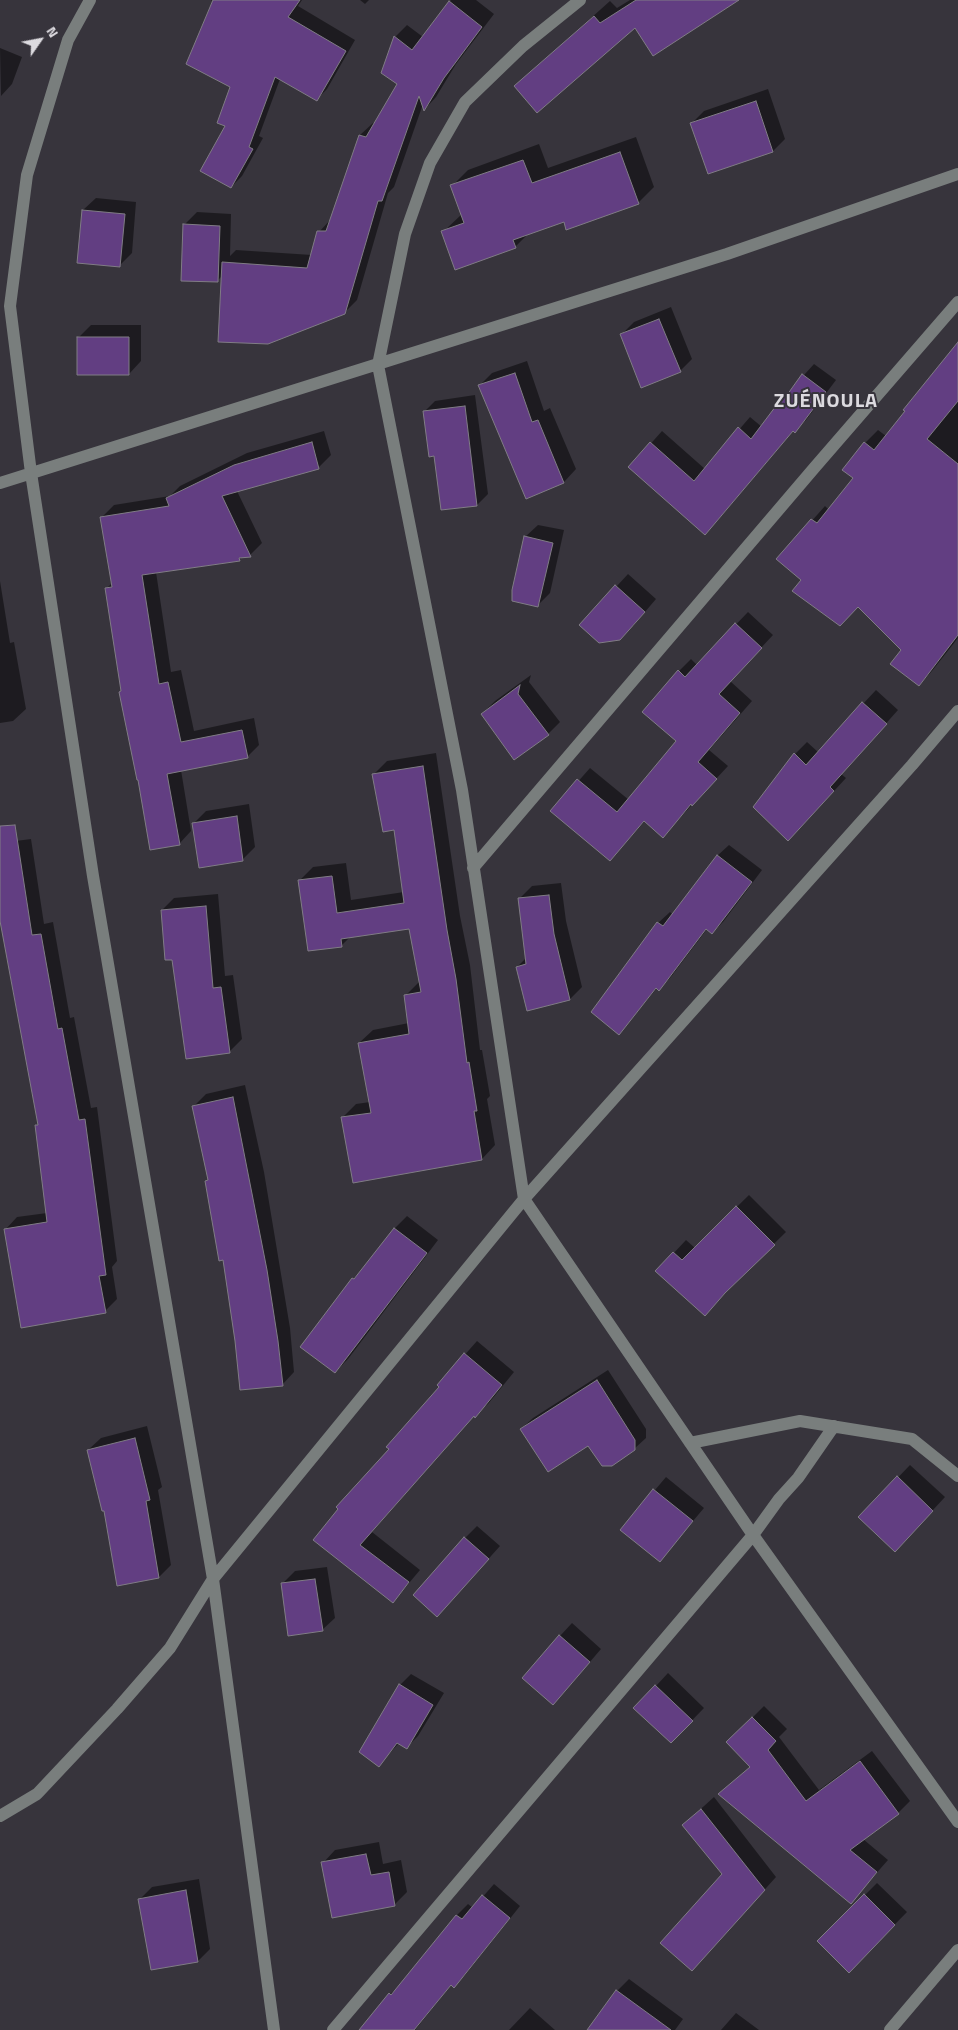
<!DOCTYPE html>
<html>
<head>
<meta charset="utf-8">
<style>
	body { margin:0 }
	#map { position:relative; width:958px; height:2030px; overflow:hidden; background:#37343c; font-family:"Titillium Web",sans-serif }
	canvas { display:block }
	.north { position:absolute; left:15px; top:15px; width:50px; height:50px; -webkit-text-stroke:4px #37343c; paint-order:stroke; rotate:57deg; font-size:14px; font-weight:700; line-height:20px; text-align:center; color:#dcdadf }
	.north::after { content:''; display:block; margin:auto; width:18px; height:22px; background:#dcdadf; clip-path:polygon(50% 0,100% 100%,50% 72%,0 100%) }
</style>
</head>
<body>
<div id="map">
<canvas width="958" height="2030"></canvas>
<div class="north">N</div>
</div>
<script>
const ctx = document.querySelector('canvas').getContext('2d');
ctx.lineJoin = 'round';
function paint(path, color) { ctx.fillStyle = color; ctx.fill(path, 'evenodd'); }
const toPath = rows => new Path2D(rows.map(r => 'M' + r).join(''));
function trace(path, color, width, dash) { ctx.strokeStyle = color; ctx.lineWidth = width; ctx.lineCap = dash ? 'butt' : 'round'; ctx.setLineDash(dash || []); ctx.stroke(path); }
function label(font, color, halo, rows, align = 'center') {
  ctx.font = font + ' "Titillium Web",sans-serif'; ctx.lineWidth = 4; ctx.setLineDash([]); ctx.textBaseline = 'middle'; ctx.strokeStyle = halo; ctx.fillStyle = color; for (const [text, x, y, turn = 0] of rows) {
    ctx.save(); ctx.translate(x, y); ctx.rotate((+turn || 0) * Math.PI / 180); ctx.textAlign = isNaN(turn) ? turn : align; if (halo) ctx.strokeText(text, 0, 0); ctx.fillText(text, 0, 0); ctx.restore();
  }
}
paint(toPath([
	[211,0,302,0,298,6,355,40,327,89,316,100,280,79,259,136,263,138,242,176,231,187,227,126,232,87,213,2],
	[360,0,369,0,365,4],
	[451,0,476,0,494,14,456,64,436,97,425,109,423,104,394,187,388,193,357,300,344,313,223,275,217,281,184,225,197,212,231,214,230,256,236,250,312,255,319,232,331,219,360,135,373,123,375,124,399,84,395,37,407,25,423,37],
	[630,0,735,0,635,26,515,86,610,1,617,8],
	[0,48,22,57,12,84,1,96],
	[768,89,785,139,773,151,709,173,692,123,704,111],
	[636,137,654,187,638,203,564,220,530,232,515,247,443,232,462,214,452,186,468,170,539,144,548,168],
	[96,198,136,202,132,253,119,266,83,210],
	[671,307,692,359,680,371,621,335,634,322],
	[91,325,141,325,141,361,129,374,79,337],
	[958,347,958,638,932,671,919,685,902,650,858,606,803,580,778,559,825,506,829,510,855,478,865,443,878,430,886,436],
	[527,361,544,411,550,408,576,469,564,482,526,497,479,386,492,373],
	[814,364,836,380,806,420,794,430,716,522,630,467,662,431,705,469,750,417,762,427,786,395],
	[475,395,488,494,477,505,435,455,424,412,435,401],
	[324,431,331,455,318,468,237,491,262,543,250,555,242,557,239,560,156,572,171,672,181,670,194,731,254,718,259,745,247,757,181,770,191,831,179,844,122,690,106,589,113,582,102,517,114,505,170,496,180,486,247,453],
	[538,525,564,530,550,593,537,606,525,537],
	[628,574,656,599,633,626,581,625],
	[0,581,10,643,14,642,26,709,13,721,0,723],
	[748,612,773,635,730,681,752,701,709,750,728,766,663,836,645,821,610,860,552,811,590,768,629,800,678,741,679,671,691,659,697,665],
	[531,675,529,682,560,722,548,734,482,714,495,701],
	[876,690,898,710,841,774,846,778,801,827,795,754,807,742,818,752],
	[436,753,460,916,470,965,480,1050,482,1050,490,1096,487,1099,495,1145,482,1159,343,1117,356,1104,370,1102,359,1043,373,1030,409,1023,406,995,420,981,410,928,350,937,341,946,299,881,313,867,346,863,351,900,404,892,395,829,374,774,387,761],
	[249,804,255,847,243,859,193,824,206,811],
	[31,839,44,924,53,922,70,1018,74,1017,91,1108,97,1107,117,1261,112,1267,117,1299,105,1311,5,1230,17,1217,47,1213,36,1126,39,1123,13,992,0,914,0,843],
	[729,845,762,870,723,922,712,933,707,929,670,978,659,989,657,988,619,1033,658,923,670,912,673,915,717,856],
	[561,883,566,921,582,987,570,999,528,1009,517,967,526,958,519,899,532,886],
	[218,894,225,976,233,975,242,1039,230,1051,187,1057,173,958,162,910,174,898],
	[245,1085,264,1172,290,1328,294,1372,282,1385,224,1259,206,1182,209,1178,194,1106,206,1094],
	[749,1195,786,1232,735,1282,705,1315,657,1271,686,1240,695,1248],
	[407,1216,438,1240,348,1359,335,1372,353,1279,366,1267,395,1228],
	[477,1341,514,1372,488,1404,474,1415,372,1532,420,1570,393,1602,315,1540,441,1387,438,1385],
	[608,1370,646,1429,646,1438,634,1449,589,1445,521,1429,533,1418],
	[147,1426,162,1487,158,1490,171,1565,159,1577,105,1509,88,1450,101,1438],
	[910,1465,945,1497,907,1538,860,1517],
	[666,1477,704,1508,660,1560,622,1529],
	[477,1526,500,1546,449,1603,465,1538],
	[327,1567,335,1618,322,1630,282,1584,295,1571],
	[572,1623,601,1649,565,1691,560,1636],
	[668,1673,704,1708,671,1742,656,1686],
	[411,1674,444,1693,418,1736,407,1747,399,1743,379,1765,400,1685],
	[764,1706,787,1729,779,1737,819,1790,872,1751,910,1801,898,1813,863,1839,888,1860,851,1902,751,1766,728,1742],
	[714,1797,776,1877,704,1957,724,1874,683,1825],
	[379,1842,383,1864,401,1860,407,1892,394,1905,323,1863,335,1850],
	[199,1879,210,1949,198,1961,152,1969,140,1899,152,1887],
	[877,1883,907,1912,849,1971,819,1941],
	[494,1884,520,1906,465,1975,454,1986,452,1984,415,2030,361,2030,390,1994,402,1984,457,1915,468,1904,473,1908],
	[629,1979,683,2019,675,2030,589,2030,617,1991],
	[530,2008,555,2030,509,2030],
	[736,2013,759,2030,721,2030]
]), '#0007');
const building = toPath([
	[213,0,300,0,288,17,346,51,317,101,275,77,249,147,253,149,231,188,200,171,225,126,217,123,230,87,186,64,213,0],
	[636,0,739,0,653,56,635,28,537,113,514,86,594,16,600,23,636,0],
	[449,1,482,27,444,78,424,111,419,96,382,201,378,201,345,314,268,344,218,342,222,262,307,268,317,231,326,231,359,135,366,137,397,84,381,73,394,36,412,50,449,1],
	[756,101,773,152,708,174,690,123,756,101],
	[620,152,639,204,566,230,564,222,513,240,516,248,455,270,441,231,464,223,450,185,523,160,532,183,620,152],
	[82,210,125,214,120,267,77,263,82,210],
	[183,224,220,226,218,282,181,281,183,224],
	[659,319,681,372,641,388,620,334,659,319],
	[77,337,129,337,129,375,77,375,77,337],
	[958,342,958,401,927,439,958,464,958,635,919,686,890,664,901,650,858,607,840,626,792,591,801,580,776,559,811,519,817,523,853,478,842,470,864,442,874,450,905,411,903,410,958,342],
	[515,373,532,422,538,420,564,483,526,499,478,385,515,373],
	[802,374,826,392,795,433,793,431,705,535,628,467,650,442,694,481,738,427,751,439,785,394,787,395,802,374],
	[465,406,477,506,441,510,434,456,429,457,423,411,465,406],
	[312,442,319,469,222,496,251,557,239,558,240,561,142,575,159,684,168,682,181,742,242,730,248,758,167,774,180,845,150,850,138,780,137,780,119,692,121,691,105,588,112,587,100,517,169,506,166,498,234,465,312,442],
	[524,536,553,543,538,607,512,601,512,590,524,536],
	[615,585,645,612,620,640,599,643,579,625,615,585],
	[735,623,762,648,719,694,740,713,698,762,717,779,692,806,691,804,663,838,644,821,610,861,550,811,577,779,617,812,676,741,642,712,678,670,685,677,735,623],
	[520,685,518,694,549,735,514,760,481,714,520,685],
	[862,702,887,724,830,787,834,791,788,841,753,807,794,753,806,765,862,702],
	[423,766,447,930,456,979,467,1063,469,1062,477,1111,474,1111,482,1160,353,1183,341,1117,371,1113,358,1043,409,1034,404,995,421,992,409,929,341,939,342,947,308,951,298,880,332,876,337,913,404,903,394,830,383,832,372,774,423,766],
	[237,816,243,861,199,868,192,823,237,816],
	[15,825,32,935,41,934,58,1029,62,1028,79,1120,85,1119,106,1275,99,1276,106,1313,21,1328,4,1229,47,1222,35,1125,38,1125,0,921,0,826,15,825],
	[717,855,752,882,712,934,706,929,659,991,656,988,619,1035,591,1012,657,922,663,926,717,855],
	[549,895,554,934,570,1000,527,1011,516,967,526,964,518,898,549,895],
	[206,906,213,988,221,987,230,1053,186,1059,172,960,165,960,161,910,206,906],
	[233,1097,267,1270,278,1341,283,1386,240,1390,235,1341,223,1260,219,1261,205,1181,208,1180,192,1106,233,1097],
	[736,1206,775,1245,725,1293,705,1316,655,1271,673,1252,682,1260,736,1206],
	[394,1228,427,1253,335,1373,300,1347,352,1278,354,1279,394,1228],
	[464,1353,502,1385,475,1418,474,1416,360,1545,409,1582,393,1603,313,1540,338,1509,336,1507,389,1449,386,1447,439,1387,437,1385,464,1353],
	[597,1380,635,1440,635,1450,612,1466,602,1466,588,1446,548,1472,520,1429,597,1380],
	[135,1438,150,1500,146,1501,159,1578,117,1586,104,1511,102,1511,87,1450,135,1438],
	[897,1476,933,1511,895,1552,858,1517,897,1476],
	[653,1489,693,1521,660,1562,620,1530,653,1489],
	[464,1537,489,1559,437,1617,413,1595,464,1537],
	[315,1579,323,1631,288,1636,281,1583,315,1579],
	[559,1635,590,1662,553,1705,522,1678,559,1635],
	[399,1684,433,1705,407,1749,397,1743,379,1767,359,1752,399,1684],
	[655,1685,693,1721,671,1743,633,1708,655,1685],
	[752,1717,776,1741,768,1750,806,1801,860,1761,899,1814,850,1850,877,1872,851,1904,718,1794,750,1767,726,1742,752,1717],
	[701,1809,765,1890,692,1971,660,1943,722,1874,682,1825,701,1809],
	[366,1854,371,1875,389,1872,395,1906,332,1918,321,1862,366,1854],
	[186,1890,198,1962,151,1970,138,1899,186,1890],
	[864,1894,895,1925,849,1973,817,1941,864,1894],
	[482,1895,510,1918,454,1988,451,1985,414,2030,359,2030,389,1993,391,1995,456,1915,462,1919,482,1895],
	[616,1990,671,2030,587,2030,616,1990]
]);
paint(building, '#623e82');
trace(building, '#807c85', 1);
trace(toPath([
	[90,0,68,40,27,175,10,306,31,473,93,876,213,1579,274,2030],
	[0,483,727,254,958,174],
	[958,711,912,765,524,1199,753,1535,958,1822],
	[473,868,815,467,958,302],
	[690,1443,800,1421,912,1439,958,1476],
	[0,1816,37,1794,117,1709,170,1648,213,1579,524,1199,462,790,378,365,405,234,430,163,465,102,523,46,580,0],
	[333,2030,753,1535,779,1499,798,1478,834,1426],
	[890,2030,958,1950]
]), '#797e7d', 12);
ctx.letterSpacing = '1px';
label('bold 20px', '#dcdadf', '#37343c', [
	["ZUÉNOULA",826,402]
]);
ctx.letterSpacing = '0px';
</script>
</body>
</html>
